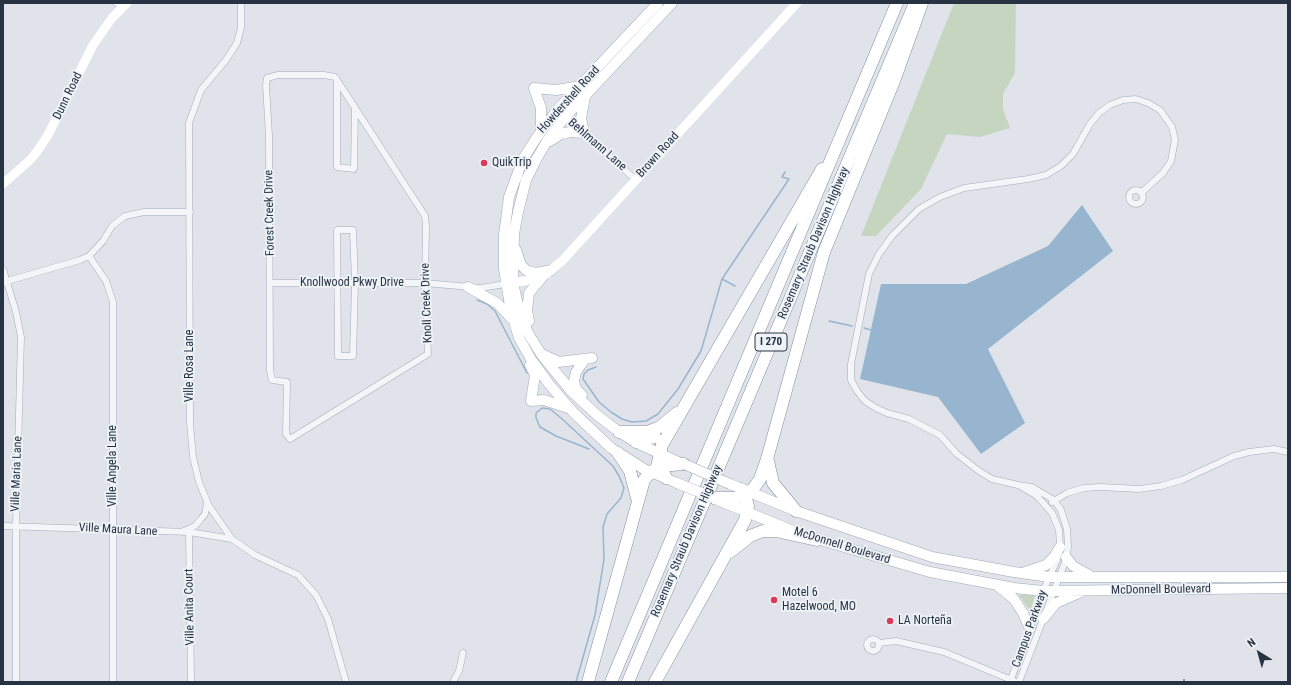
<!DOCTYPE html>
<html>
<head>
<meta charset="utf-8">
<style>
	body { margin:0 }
	#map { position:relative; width:1291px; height:685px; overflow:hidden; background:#e0e4ea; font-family:"Roboto Condensed",sans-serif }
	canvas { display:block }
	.frame { position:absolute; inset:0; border:4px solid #273343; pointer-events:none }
	.north { position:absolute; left:1239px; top:633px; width:40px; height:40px; -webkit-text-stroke:3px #eff3f7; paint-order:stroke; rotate:323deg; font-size:11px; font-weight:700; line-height:16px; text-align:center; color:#273343 }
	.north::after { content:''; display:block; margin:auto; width:14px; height:18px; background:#273343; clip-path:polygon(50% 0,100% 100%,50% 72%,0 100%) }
</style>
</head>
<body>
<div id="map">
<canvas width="1291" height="685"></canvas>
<div class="frame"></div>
<div class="north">N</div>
</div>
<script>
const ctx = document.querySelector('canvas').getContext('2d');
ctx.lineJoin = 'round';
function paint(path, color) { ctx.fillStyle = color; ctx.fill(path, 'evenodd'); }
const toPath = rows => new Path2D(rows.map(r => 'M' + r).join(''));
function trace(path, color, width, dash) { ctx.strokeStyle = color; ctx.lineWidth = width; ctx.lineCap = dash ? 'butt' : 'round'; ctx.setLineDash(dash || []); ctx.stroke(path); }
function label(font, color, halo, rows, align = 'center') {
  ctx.font = font + ' "Roboto Condensed",sans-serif'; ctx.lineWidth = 3.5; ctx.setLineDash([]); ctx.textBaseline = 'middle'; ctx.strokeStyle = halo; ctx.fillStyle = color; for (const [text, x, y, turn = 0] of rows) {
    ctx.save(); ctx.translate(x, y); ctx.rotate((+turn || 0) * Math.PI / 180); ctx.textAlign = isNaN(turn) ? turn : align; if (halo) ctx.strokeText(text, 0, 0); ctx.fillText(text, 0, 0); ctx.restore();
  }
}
paint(toPath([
	[954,3,1016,3,1015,73,1003,94,1003,109,1010,128,980,137,947,134,921,189,876,236,861,236],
	[1019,595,1035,595,1031,609,1029,609]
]), '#c6d5c0');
paint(toPath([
	[1082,205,1113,251,988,349,1025,423,981,454,938,397,860,379,881,284,966,284,1048,246]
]), '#97b5ce');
trace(toPath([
	[722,279,735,286],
	[477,300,487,304,495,311,527,373],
	[829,321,852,326],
	[864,328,871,330],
	[596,367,588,370,584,374,583,379,599,402,611,412,622,419,632,422,646,421,658,414,678,389,701,351,722,279,789,179,782,177,785,172],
	[576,682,595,615,604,559,603,527,607,514,621,498,624,488,619,476,613,466,561,418,550,409,542,408,536,413,536,418,540,427,556,436,589,449]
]), '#97b5ce', 1.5);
const street = toPath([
	[116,3,122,7],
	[241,3,241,28,237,43,226,60,201,90,189,123,190,423,193,457,199,482,209,506,232,539,255,555,298,575,316,595,328,619,346,682],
	[278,75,324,75,335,77,425,216,426,226,425,283,428,354,290,439,286,434,287,382,272,380,270,371,269,136,266,85,267,78,278,75],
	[337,81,337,167,354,169,355,108],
	[563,115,636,180],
	'1129 197a7 7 0 1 1 14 0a7 7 0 1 1-14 0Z',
	[337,230,353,230,355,282,353,356,338,356,337,230],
	[89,256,106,281,113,302,113,682],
	[3,269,16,312,21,337,16,527,16,682],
	[4,282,80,260,89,256,103,241,112,226,125,216,144,212,190,212],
	[270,283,425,283,481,288,505,284],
	[1018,485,992,479,979,471,957,454,940,435,909,419,887,413,876,408,865,401,857,391,851,380,851,364,869,274,879,254,892,236,919,209,940,197,964,188,1028,179,1046,175,1061,166,1073,154,1090,124,1099,113,1110,105,1123,100,1136,99,1148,103,1160,110,1172,127,1175,140,1171,161,1163,173,1141,193],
	[1052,502,1067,493,1084,488,1101,487,1139,489,1161,486,1182,480,1234,456,1249,452,1274,449,1288,452],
	[3,526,189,532,232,539],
	[184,531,195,526,201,519,205,514,207,503],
	[189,532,191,682],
	'867 645a6 6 0 1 1 12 0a6 6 0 1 1-12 0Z',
	[879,643,896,641,944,652,1014,681],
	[453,682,459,671,463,653],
	[1010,682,1043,591,1057,560,1060,547,1059,530,1052,513,1037,496,1018,485,1032,487,1054,500,1061,510,1067,529,1068,547,1065,562,1019,682]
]);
const primary = toPath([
	[658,3,558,109,537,137,523,159,509,197,504,235,504,269,511,312,519,338,531,359,549,384,573,412,611,448,644,469,677,483],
	[672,3,565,117,547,141,537,158,526,180,518,212,514,234,513,283,519,309,528,333,541,354,571,391,597,415,619,432,639,444,683,464],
	[534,88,556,90,581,86],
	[534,88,541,108,541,131],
	[550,141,561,134,570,132,584,133,581,118,585,97],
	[516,250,521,265,527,271,536,273,552,270],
	[468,287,497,303,511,318],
	[529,321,527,311,529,293,544,275],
	[544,355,559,362,592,358],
	[530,365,535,375,531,401,544,400,568,408],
	[582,395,576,389,574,381,576,372,583,362],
	[730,484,796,511,932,557,1014,572,1050,577,1288,577],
	[715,499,791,530],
	[810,537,930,572,1014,588,1043,591,1288,588],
	[1066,557,1073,566,1089,575],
	[1025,572,1046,565,1054,557,1060,547],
	[998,586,1014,599,1023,613,1030,629],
	[1043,619,1056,603,1079,593]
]);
const highway = toPath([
	[619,432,647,432,660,427,677,413],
	[636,442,655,437],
	[618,453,630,471,637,498],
	[768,461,773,483,796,511],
	[666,478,658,462,662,445,822,169],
	[714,498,739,498,753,489,760,479,767,459,824,252,894,81,922,3],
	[730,552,750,536,763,531,776,531,817,540],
	[588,682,644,480,648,475,659,466,684,464],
	[611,682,897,3],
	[628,682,915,3],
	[655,682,745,520,748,506,745,495,741,489]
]);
trace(street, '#a5abb5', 7);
trace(primary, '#9ea9b7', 11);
trace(highway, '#8692a2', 13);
trace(street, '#f3f5f8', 6);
trace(toPath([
	[3,184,31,159,38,150,48,135,93,45,112,18,127,3],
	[506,284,529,280,546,274,562,261,797,3]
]), '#fff', 9);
trace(primary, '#fff', 10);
trace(highway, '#fff', 12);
trace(toPath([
	[1184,679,1184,682]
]), '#788495', 1.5, [2, 4]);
const primaryBridge = toPath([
	[684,464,730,484],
	[677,483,714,498]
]);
trace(primaryBridge, '#9ea9b7', 11, []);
trace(primaryBridge, '#fff', 10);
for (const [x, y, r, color] of [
	[484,163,4,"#db395b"],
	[774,600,4,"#db395b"],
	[890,621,4,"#db395b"]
]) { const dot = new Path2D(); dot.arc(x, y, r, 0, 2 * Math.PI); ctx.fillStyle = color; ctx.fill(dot); trace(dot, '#eff3f7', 1.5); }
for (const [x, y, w] of [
	[771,342,32]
]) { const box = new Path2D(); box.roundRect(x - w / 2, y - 9, w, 18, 3); ctx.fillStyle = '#eff3f7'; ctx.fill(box); trace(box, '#273343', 1); }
label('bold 11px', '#273343', null, [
	["I 270",771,342]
]);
label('12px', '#273343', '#eff3f7', [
	["Dunn Road",68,96,-64],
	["Howdershell Road",569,100,-48],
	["Behlmann Lane",597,145,41],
	["Brown Road",658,155,-48],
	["Forest Creek Drive",270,213,-91],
	["Rosemary Straub Davison Highway",814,243,-67],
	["Knollwood Pkwy Drive",352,283],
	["Knoll Creek Drive",427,303,-92],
	["Ville Rosa Lane",190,366,-90],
	["Ville Angela Lane",113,466,-90],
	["Ville Maria Lane",17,474,-88],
	["Ville Maura Lane",118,530,3],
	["Rosemary Straub Davison Highway",687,541,-67],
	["McDonnell Boulevard",842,546,17],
	["McDonnell Boulevard",1161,590,-1],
	["Ville Anita Court",190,607,-91],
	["Campus Parkway",1030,629,-70]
]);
label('12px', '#273343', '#eff3f7', [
	["QuikTrip",492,163],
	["Motel 6",782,593],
	["Hazelwood, MO",782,607],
	["LA Norteña",898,621]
], 'left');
</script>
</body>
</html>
